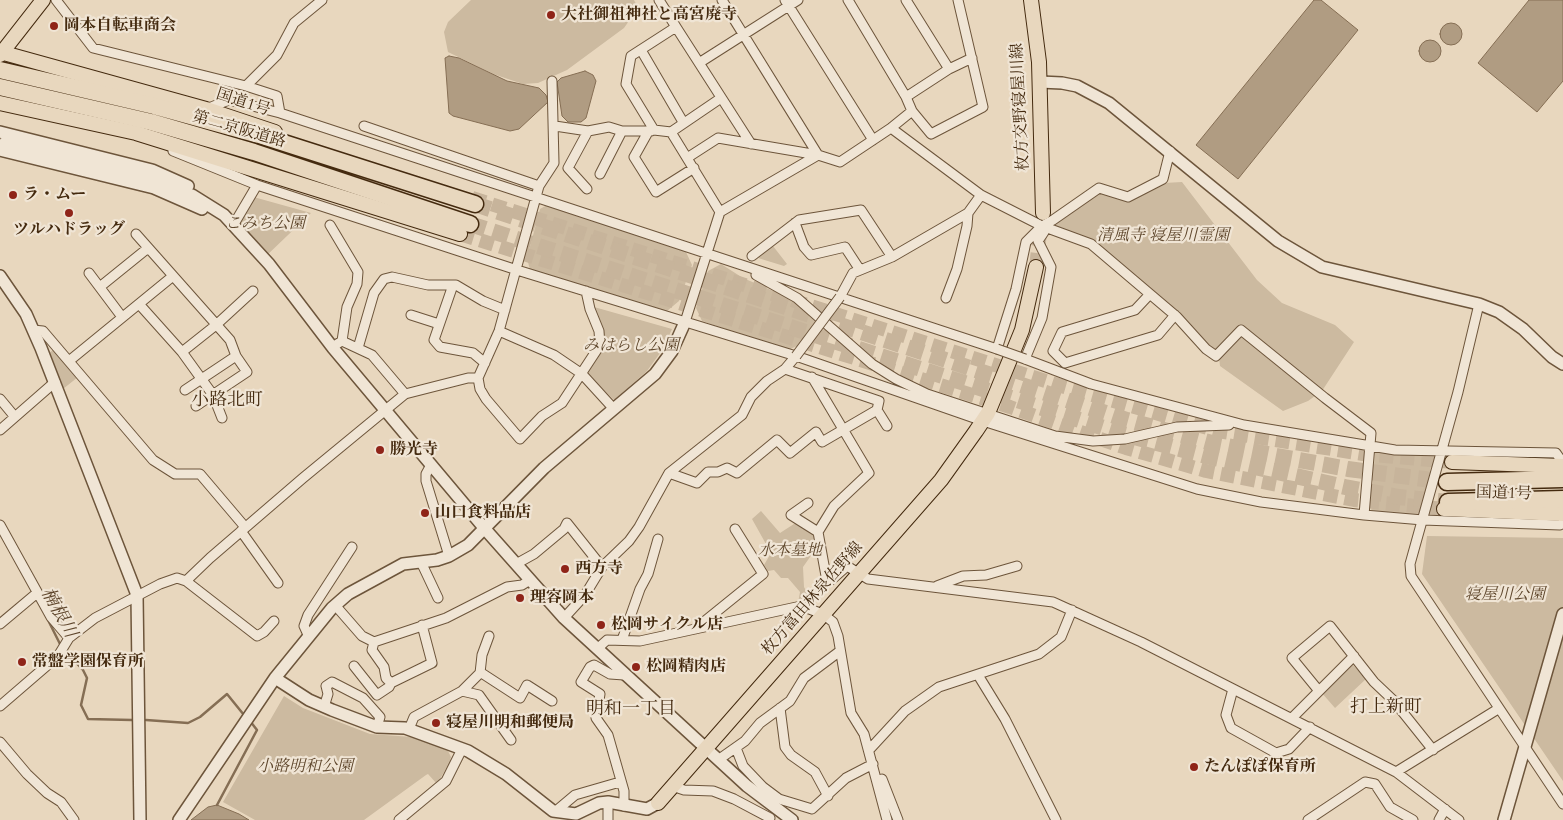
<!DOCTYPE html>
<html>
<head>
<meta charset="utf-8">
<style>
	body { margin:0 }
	canvas { display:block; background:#e8d7be }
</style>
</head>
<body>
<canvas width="1563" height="820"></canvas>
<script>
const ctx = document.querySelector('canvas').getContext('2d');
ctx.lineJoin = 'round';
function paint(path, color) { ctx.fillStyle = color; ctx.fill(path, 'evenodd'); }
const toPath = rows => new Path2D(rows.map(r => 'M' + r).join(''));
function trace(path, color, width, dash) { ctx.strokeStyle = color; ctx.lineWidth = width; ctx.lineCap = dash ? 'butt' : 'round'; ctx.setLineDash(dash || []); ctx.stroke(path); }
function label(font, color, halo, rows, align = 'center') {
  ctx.font = font + ' Cardo,"Noto Serif JP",serif'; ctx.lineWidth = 4.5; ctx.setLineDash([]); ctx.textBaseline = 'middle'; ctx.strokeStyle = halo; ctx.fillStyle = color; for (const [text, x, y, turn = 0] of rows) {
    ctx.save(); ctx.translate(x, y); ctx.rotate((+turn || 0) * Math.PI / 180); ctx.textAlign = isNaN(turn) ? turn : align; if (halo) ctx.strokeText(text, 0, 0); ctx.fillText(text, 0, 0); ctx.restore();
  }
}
paint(toPath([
	[471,0,634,0,638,8,624,28,567,70,538,83,523,84,493,74,448,52,444,32,448,22],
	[1182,182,1257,280,1282,303,1335,325,1354,342,1322,391,1308,401,1283,411,1220,366,1219,358,1154,291,1094,242,1053,226,1103,191,1129,199,1164,183],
	[250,196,311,213,264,258,234,224],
	[547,205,686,252,692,265,679,301,667,311,530,270,527,258,540,209],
	[773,246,787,264,784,266,758,258],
	[721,264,743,278,785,296,816,322,797,346,788,350,702,321,696,308,708,271],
	[594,307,672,329,663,349,647,371,614,400,586,373,604,345],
	[54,349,78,377,63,389,48,354],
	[1375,450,1433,455,1421,522,1371,514],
	[761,511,780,533,797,522,814,536,815,550,803,567,804,587,811,600,806,603,798,603,800,592,788,578,781,578,774,570,768,571,764,565,771,553,752,519],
	[1427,536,1563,538,1563,781,1422,574],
	[1351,663,1366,679,1335,708,1321,692],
	[284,696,303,708,370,734,412,737,444,749,448,751,451,757,450,762,437,784,428,774,426,775,364,820,255,820,223,802]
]), '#ccbaa0');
const water = toPath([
	[1314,0,1321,0,1358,30,1238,179,1196,145,1314,0],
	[1529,0,1563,0,1563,81,1537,112,1478,63,1529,0],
	'1440 34a11 11 0 1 1 22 0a11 11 0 1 1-22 0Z',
	'1419 51a11 11 0 1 1 22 0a11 11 0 1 1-22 0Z',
	[449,56,459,58,507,81,539,88,546,95,548,102,519,129,510,131,453,116,449,113,445,58,449,56],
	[585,71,593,75,596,81,586,118,581,122,568,122,562,116,557,82,561,78,585,71],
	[217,805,239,814,249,820,191,820,208,807,217,805]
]);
paint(water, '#b09c82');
trace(water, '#856e54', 1);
trace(toPath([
	[48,620,61,646],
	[65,651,83,670,87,678,81,705,88,719,132,720],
	[146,720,188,723,200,717,227,694,244,715],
	[217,805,257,730,250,721]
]), '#856e54', 2.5);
trace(toPath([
	[1036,267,1040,233]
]), '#c7b49b', 14, [14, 7]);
trace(toPath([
	[472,198,1058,385,1218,431,1363,454,1452,462],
	[460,234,1010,407,1126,448,1206,471,1354,500,1444,509]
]), '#c7b49b', 14, [14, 7]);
trace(toPath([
	[475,204,1127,420,1212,443,1277,456,1348,469,1447,482],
	[470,224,1123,434,1210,457,1345,487,1399,497,1448,502]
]), '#c7b49b', 16, [16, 8]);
const minor = toPath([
	[56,0,93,48,246,86,277,96,280,113],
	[659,0,676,27,631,56,626,84,654,130,671,132,720,212],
	[722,0,818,155],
	[785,0,873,140],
	[848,0,906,97],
	[676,27,751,144],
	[641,50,683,122],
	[699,63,798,0],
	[949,69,972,58],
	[552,81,554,163,539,186,499,331,478,378,480,389,486,399,520,439,542,416,562,403,600,345,599,331,590,309,586,291],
	[246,86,277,55,294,23,322,0],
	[206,109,229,100,280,113,997,349,1016,289,1026,242,1042,226],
	[912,111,931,134,983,107,958,0],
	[364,126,539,186],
	[555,126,588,131,609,127,622,131,651,131],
	[891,128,912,111,906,97,949,69,906,0],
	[648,132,634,157,656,192,694,168],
	[671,132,721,98],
	[173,151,257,185,517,270,796,356,983,421,1197,489,1261,502,1364,515,1423,520,1560,525,1563,523],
	[1170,151,1163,179,1128,197,1099,188,1053,220,1042,226,1091,244,1177,317,1206,349,1216,356,1241,330,1325,398,1371,433,1364,515],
	[687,158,718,138,818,155],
	[600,174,622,131],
	[587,189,568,168,588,131],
	[795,223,804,247,811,255,845,247,860,270],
	[234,224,257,185],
	[330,225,358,272,357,284,347,307,342,341],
	[1042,226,1044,232,1038,241,1051,267,1042,318,1025,359,1091,384,1244,425,1395,450,1556,453,1563,463],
	[136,234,230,340,236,356,247,372,196,406],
	[752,256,799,220,861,210,892,257],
	[89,273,122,317],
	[756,275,797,298,872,364,896,379,927,394,1055,436,1093,441,1125,439,1177,427,1229,425],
	[453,285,434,340,440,347,473,353,485,363],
	[101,286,148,248],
	[1150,294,1135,310,1062,332,1053,351,1065,363,1158,335,1175,315],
	[840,297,853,273,892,257,968,213,981,195],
	[946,298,957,269,967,226,968,213],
	[139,304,182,352,213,395,222,418],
	[1479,304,1458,392,1410,564,1411,576,1563,804],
	[411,315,439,324],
	[685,322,720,212,818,155,840,162,891,128,981,195,1042,226],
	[33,330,43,331,153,460,175,474,200,474,245,527],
	[499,331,554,355,582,374,613,408],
	[337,344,342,341,372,355,405,394],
	[358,348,374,293,384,279,392,277,428,285,456,285,483,301,505,310],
	[182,352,216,325,253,291],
	[69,361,173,276],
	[785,369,879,401,877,410,887,426],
	[812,377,869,473,834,506,818,532,826,576,831,580,847,566,868,579,1053,602,1141,642,1396,772,1459,820],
	[185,390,236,356],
	[0,399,15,417],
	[0,430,55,382],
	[431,465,426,474,426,481,449,556],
	[669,473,697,483,708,472,718,472,727,468,737,473,777,440,790,453,816,432,822,442,877,410],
	[808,503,791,515,818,532],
	[0,525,51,617,69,638],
	[241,531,278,583],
	[421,562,438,598],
	[516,564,534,554,564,529,567,523,602,567],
	[186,581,257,636,264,632,274,621],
	[937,586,963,576,986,575,1017,566],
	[335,605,362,636,374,642,446,618,507,587,522,585,530,580],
	[564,618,585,595,602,567,629,541,639,527,669,473,742,415,751,397,767,381,785,369,796,356],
	[0,624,37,593],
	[695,629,763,574,735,529],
	[309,637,304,626,308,615,352,547],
	[622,640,640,589,648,574,658,539],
	[374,642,372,650,384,667,386,678,391,683,432,663,422,625],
	[597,649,607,640,640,641,801,606,823,614,833,622,838,636,851,713,864,734,887,820],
	[354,666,377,695,389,687,391,683],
	[480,672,520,698,527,685,552,701],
	[624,675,610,674,594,665,590,667,581,682,600,694,596,718,608,735,624,791,624,806],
	[978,675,1005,719,1056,820],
	[1233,689,1226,715,1231,728,1276,753,1289,749,1310,727],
	[462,691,479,695,511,740],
	[1319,691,1292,658,1330,626,1374,682,1393,700,1433,750],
	[0,706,58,656,69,638,95,618,160,584,177,578,186,581,210,558,303,478,405,394,468,378,478,378],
	[324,707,328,694,326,686,332,682,363,698,380,717,377,727],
	[780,708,785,747,791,755,815,772,828,796],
	[1292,718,1354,656],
	[409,729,414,717,462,691,480,673,482,655,489,636],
	[0,742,27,774,47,793,61,802,74,820],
	[736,748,743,766,763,787,779,799,812,809,846,778,873,764],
	[869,750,905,711,939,687,1039,654,1061,637,1072,610],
	[718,760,745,741,760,723,790,701,804,678,840,651],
	[1396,772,1498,709],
	[882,779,898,820],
	[672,786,684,790,713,791,734,799,770,818],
	[556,811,575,795,620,782],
	[399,820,446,781,462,749],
	[608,820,608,802],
	[1308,820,1365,782,1375,784,1390,807,1413,820],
	[1439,820,1445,809]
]);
const tertiary = toPath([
	[1040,82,1062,83,1077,86,1109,103,1278,241,1322,267,1479,304,1499,312,1523,329,1552,357,1563,364],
	[0,132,152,170,188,186],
	[5,142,156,180,192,195,224,215,269,264,333,348,485,529,564,618,747,786,792,820],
	[0,150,154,188,202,209],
	[0,276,26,314,41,348,137,595,140,820],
	[658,803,647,809,608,802,599,803,576,814,553,811,506,774,468,751,405,728,377,727,332,710,309,700,275,678,332,608,348,594,403,564,437,560,449,556,468,545,544,468,655,374,672,351,685,322],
	[179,820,275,678],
	[1504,820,1563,614]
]);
const primary = toPath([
	[1031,0,1039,62,1043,213],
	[658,803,941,480,976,431,988,413,1022,330,1036,267]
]);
const trunk = toPath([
	[0,52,206,109,275,132],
	[0,55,43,0],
	[0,103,136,133,460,234],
	[1452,462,1563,466],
	[1444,509,1563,514]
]);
const motorway = toPath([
	[0,70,154,106,259,135,475,204],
	[0,87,151,122,254,152,470,224],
	[1447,482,1563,479],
	[1448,502,1563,499]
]);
trace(minor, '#6d553b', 11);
trace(tertiary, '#6d553b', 14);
trace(primary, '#442a0f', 16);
trace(trunk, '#442a0f', 16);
trace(motorway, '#442a0f', 19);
trace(minor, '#f0e5d5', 9);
trace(tertiary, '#f0e5d5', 11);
trace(primary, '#e8d7be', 14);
trace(trunk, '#e8d7be', 14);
trace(motorway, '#e8d7be', 16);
const minorBridge = toPath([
	[997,349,1025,359],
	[796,356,840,297]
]);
trace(minorBridge, '#6d553b', 11, []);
trace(minorBridge, '#f0e5d5', 9);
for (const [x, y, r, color] of [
	[551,15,5,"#8f2418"],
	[54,26,5,"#8f2418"],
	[13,195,5,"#8f2418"],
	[69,213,5,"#8f2418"],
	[380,450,5,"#8f2418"],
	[425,513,5,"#8f2418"],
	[565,569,5,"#8f2418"],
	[520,598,5,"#8f2418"],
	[601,625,5,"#8f2418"],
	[22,662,5,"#8f2418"],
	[636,667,5,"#8f2418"],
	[436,723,5,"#8f2418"],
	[1194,767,5,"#8f2418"]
]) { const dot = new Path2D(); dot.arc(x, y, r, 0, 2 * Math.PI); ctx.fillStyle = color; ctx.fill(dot); trace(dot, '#f0e5d5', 2); }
label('bold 16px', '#442a0f', '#f0e5d5', [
	["大社御祖神社と高宮廃寺",561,15],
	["岡本自転車商会",64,26],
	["ラ・ムー",23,195],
	["ツルハドラッグ",69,230,"center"],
	["勝光寺",390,450],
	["山口食料品店",435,513],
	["西方寺",575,569],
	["理容岡本",530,598],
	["松岡サイクル店",611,625],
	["常盤学園保育所",32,662],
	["松岡精肉店",646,667],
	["寝屋川明和郵便局",446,723],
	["たんぽぽ保育所",1204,767]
], 'left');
label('16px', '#442a0f', '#f0e5d5', [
	["国道1号",243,103,18],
	["枚方交野寝屋川線",1021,107,-93],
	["第二京阪道路",239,130,16],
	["国道1号",1504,494,2],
	["枚方富田林泉佐野線",813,599,-49]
]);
label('italic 16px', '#5f472c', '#f0e5d5', [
	["こみち公園",265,224],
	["清風寺 寝屋川霊園",1163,236],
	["みはらし公園",631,346],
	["水本墓地",790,551],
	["寝屋川公園",1505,595],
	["小路明和公園",305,767]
]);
label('18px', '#442a0f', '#f0e5d5', [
	["小路北町",227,401],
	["打上新町",1386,708],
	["明和一丁目",631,710]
]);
label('italic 18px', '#5f462c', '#f0e5d5', [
	["楠根川",58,613,61]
]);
</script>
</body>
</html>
